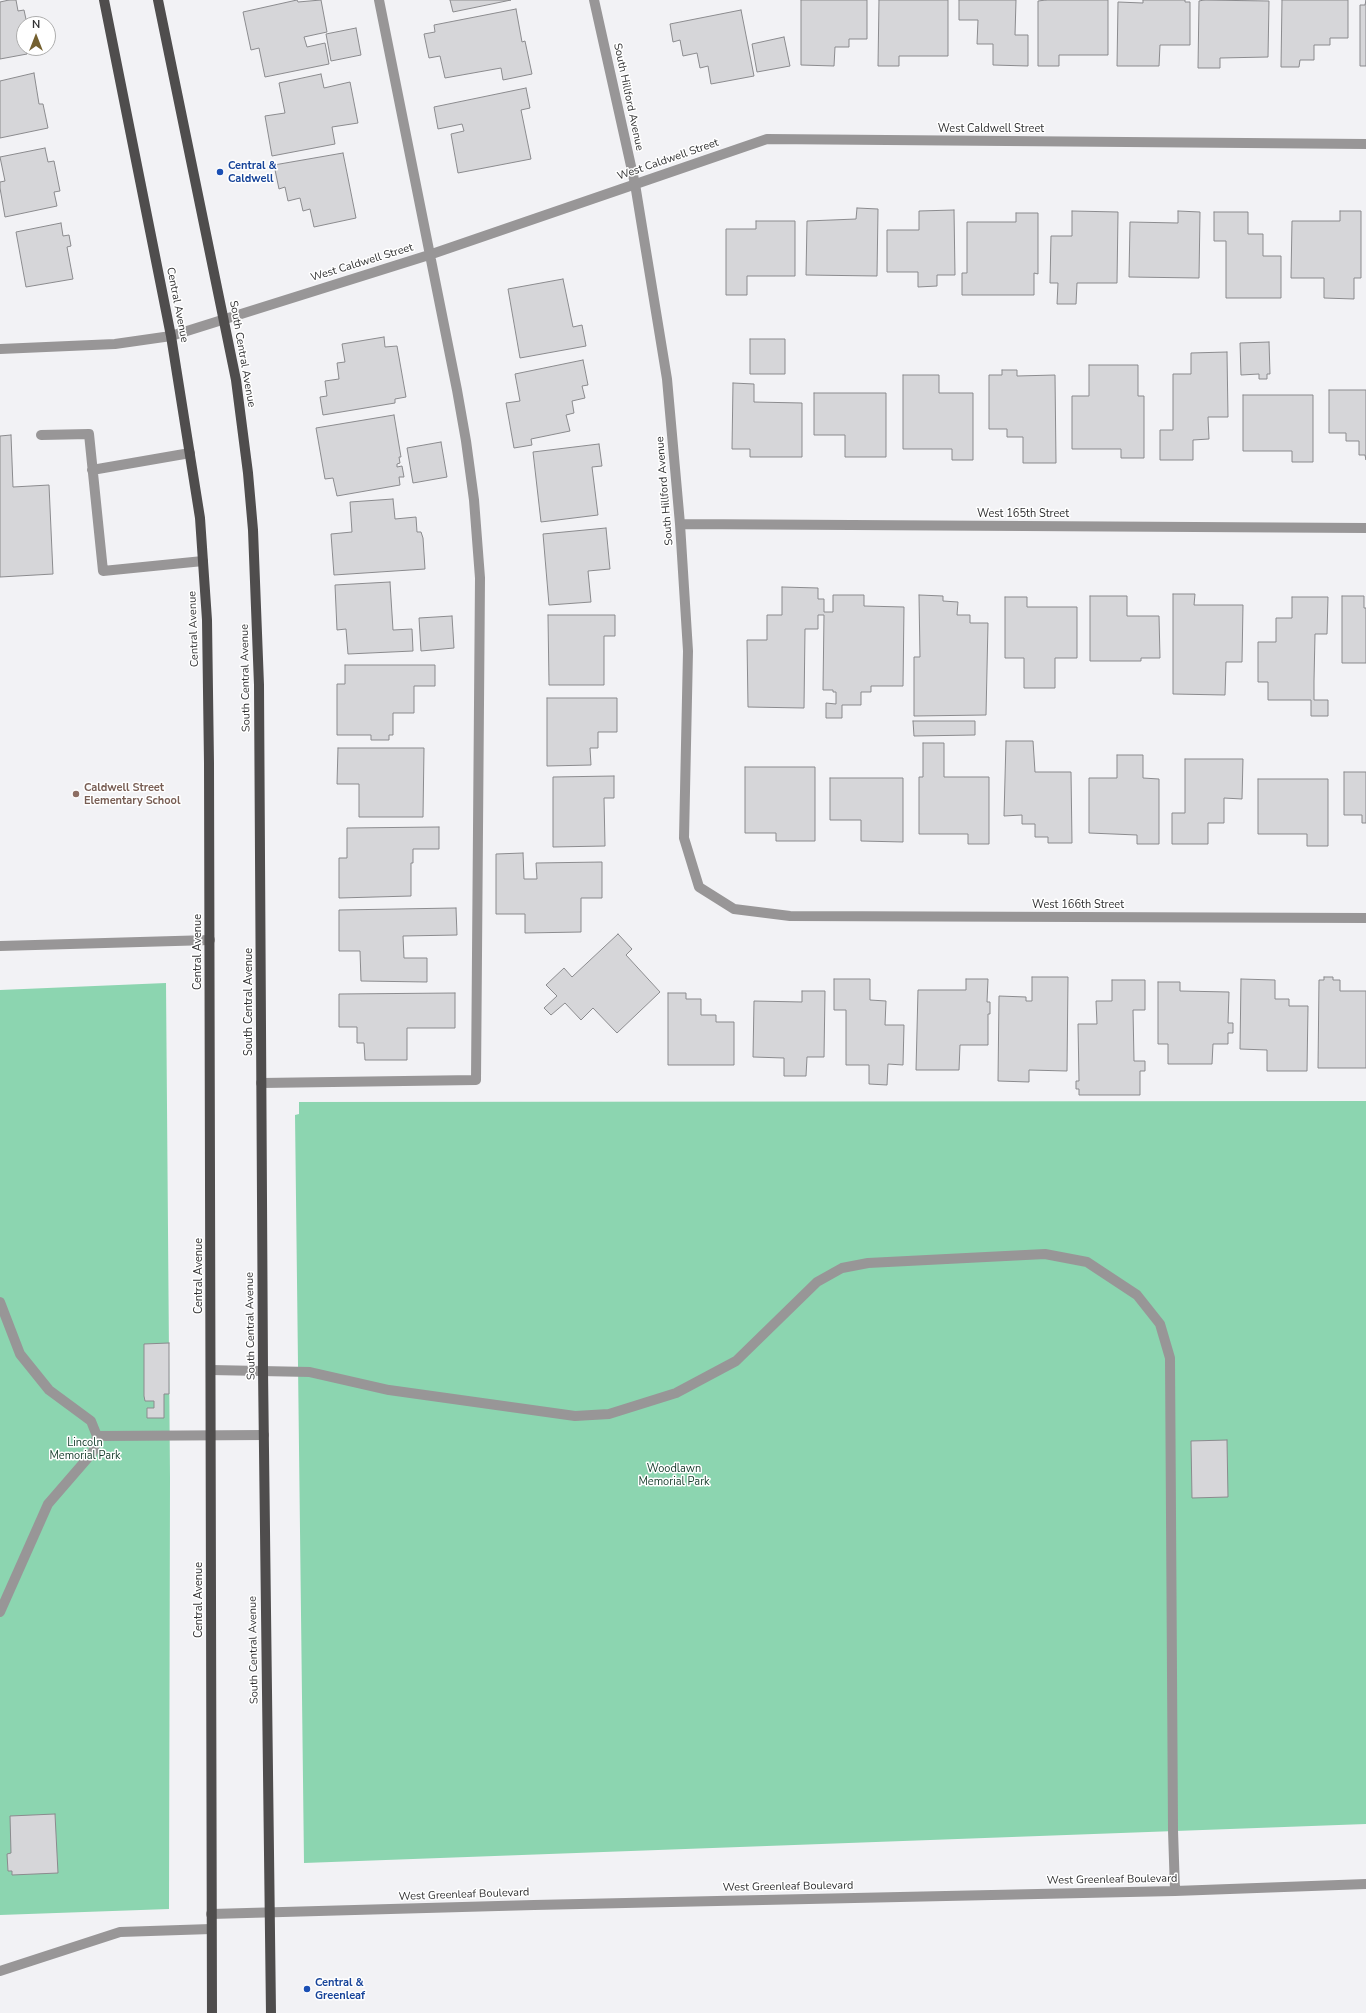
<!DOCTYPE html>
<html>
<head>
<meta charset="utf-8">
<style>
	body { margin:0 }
	#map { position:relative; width:1366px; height:2013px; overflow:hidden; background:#f2f2f5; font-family:"Nunito Sans",sans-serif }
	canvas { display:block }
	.north { position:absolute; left:16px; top:16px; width:40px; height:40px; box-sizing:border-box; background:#fff; border:1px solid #adadad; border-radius:50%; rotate:0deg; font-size:11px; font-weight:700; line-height:16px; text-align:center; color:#313132 }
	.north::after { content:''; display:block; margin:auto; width:14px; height:18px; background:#74602f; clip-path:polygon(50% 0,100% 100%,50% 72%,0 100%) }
</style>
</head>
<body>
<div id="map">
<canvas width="1366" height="2013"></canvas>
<div class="north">N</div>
</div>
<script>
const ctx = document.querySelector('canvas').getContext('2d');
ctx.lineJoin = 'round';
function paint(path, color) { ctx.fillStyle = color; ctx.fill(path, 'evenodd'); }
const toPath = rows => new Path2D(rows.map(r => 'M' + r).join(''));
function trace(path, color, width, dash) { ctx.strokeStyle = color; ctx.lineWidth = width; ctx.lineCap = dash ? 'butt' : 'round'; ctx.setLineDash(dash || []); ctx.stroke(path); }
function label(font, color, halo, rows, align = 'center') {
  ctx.font = font + ' "Nunito Sans",sans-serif'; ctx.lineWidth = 3; ctx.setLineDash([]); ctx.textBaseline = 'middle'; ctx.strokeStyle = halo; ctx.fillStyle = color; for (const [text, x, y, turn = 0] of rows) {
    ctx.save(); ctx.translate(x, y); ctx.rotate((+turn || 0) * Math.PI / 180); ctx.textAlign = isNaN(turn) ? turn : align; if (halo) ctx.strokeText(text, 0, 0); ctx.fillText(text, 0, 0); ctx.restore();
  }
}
paint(toPath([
	[166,983,170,1478,169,1909,0,1915,0,990],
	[1366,1101,1366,1824,304,1863,295,1115,299,1114,299,1102]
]), '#8cd5b0');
const building = toPath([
	[9,0,16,0,18,11,24,10,27,24,24,24,24,48,26,48,27,54,0,59,0,2,9,0],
	[297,0,298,2,321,0,327,32,304,37,307,47,325,43,329,64,265,77,259,48,251,50,243,12,297,0],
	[450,0,511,0,453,12,450,0],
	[801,0,867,0,867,39,849,39,849,47,835,47,834,66,801,65,801,0],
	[879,0,948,0,948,56,899,56,899,66,878,66,879,0],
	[959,0,1016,0,1015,35,1028,35,1028,66,993,65,993,44,977,44,978,20,959,20,959,0],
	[1046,0,1108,0,1108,55,1059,55,1059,66,1038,66,1038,1,1046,0],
	[1143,0,1185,0,1185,2,1190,2,1190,45,1160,45,1159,66,1117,66,1118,2,1143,3,1143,0],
	[1204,0,1269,1,1268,57,1220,58,1220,68,1198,68,1199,1,1204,0],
	[1282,0,1348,0,1348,38,1330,38,1330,45,1314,45,1314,60,1300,60,1299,67,1281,67,1282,0],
	[1366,0,1366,66,1360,66,1360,5,1365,5,1366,0],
	[516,9,522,42,525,41,532,74,503,80,501,68,445,78,440,56,429,58,424,34,435,32,434,25,516,9],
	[741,10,754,76,711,84,708,66,700,68,697,53,683,56,680,40,673,42,670,24,741,10],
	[356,28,361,55,331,61,326,34,356,28],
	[784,37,790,66,757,72,752,44,784,37],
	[34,73,39,104,43,104,48,128,0,138,0,81,34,73],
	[321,74,324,88,350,82,358,123,332,127,335,144,272,156,265,116,285,113,279,83,321,74],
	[526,88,530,108,521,110,531,159,458,173,451,134,464,131,462,124,438,129,434,107,526,88],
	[45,148,48,162,54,161,60,191,54,192,57,206,5,217,0,188,0,182,5,181,0,157,45,148],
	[343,153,356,218,314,227,310,209,303,211,300,198,288,201,285,187,279,189,274,165,343,153],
	[857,208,878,209,877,276,806,275,807,221,856,219,857,208],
	[954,210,955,275,937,275,937,286,918,287,918,272,887,272,887,230,919,230,919,211,954,210],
	[1072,211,1118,212,1117,283,1077,283,1076,304,1057,304,1058,283,1050,283,1051,236,1072,236,1072,211],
	[1178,211,1200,212,1199,278,1129,277,1130,222,1178,223,1178,211],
	[1340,211,1361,211,1361,278,1354,278,1354,299,1324,298,1324,278,1291,278,1292,221,1340,221,1340,211],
	[1214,212,1248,212,1248,234,1263,234,1263,256,1281,256,1281,298,1226,298,1226,241,1214,241,1214,212],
	[1016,213,1038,213,1038,274,1034,273,1034,295,962,295,962,273,967,273,967,222,1016,222,1016,213],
	[756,221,795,221,795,276,747,276,747,295,726,295,726,229,756,229,756,221],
	[61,223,63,236,69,235,71,246,67,247,73,279,26,287,16,232,61,223],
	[563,279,573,327,582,325,586,346,520,358,508,289,563,279],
	[384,337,385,347,397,346,406,397,395,399,395,403,323,415,320,397,327,396,325,381,339,379,337,363,345,362,342,344,384,337],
	[750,339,785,339,785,374,750,374,750,339],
	[1269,342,1270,374,1267,374,1267,379,1259,379,1259,374,1241,375,1240,343,1269,342],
	[1227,352,1228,417,1208,417,1209,439,1193,440,1193,460,1160,460,1160,430,1173,430,1173,374,1191,374,1191,353,1227,352],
	[583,360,588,385,582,386,585,398,572,401,574,413,566,415,570,431,531,439,532,445,514,448,506,403,520,401,515,374,583,360],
	[1089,365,1138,365,1138,396,1144,396,1144,458,1121,458,1121,449,1072,449,1072,396,1089,396,1089,365],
	[1002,370,1017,370,1017,376,1055,375,1056,463,1023,463,1023,437,1007,437,1007,429,989,429,989,375,1002,375,1002,370],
	[903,375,939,375,939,393,973,393,973,460,952,460,952,449,903,449,903,375],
	[733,383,754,384,754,402,802,403,802,457,750,457,750,449,732,449,733,383],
	[1329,390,1366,390,1366,460,1365,455,1359,455,1359,441,1346,441,1346,433,1329,433,1329,390],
	[814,393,886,393,886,457,845,457,845,435,814,435,814,393],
	[1243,395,1313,395,1313,462,1292,462,1292,451,1243,451,1243,395],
	[394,415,401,457,399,457,400,463,397,464,397,467,402,466,404,477,399,477,400,485,337,496,333,478,325,479,316,428,394,415],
	[11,435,13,487,49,485,53,574,0,577,0,436,11,435],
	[441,442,447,477,413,483,407,448,441,442],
	[599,444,602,466,592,467,598,515,541,522,533,452,599,444],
	[393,499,395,519,416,517,417,532,421,532,423,538,425,569,334,575,331,534,352,532,350,502,393,499],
	[606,528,610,569,588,571,591,602,549,605,543,534,606,528],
	[390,582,393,630,412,629,413,651,348,654,346,629,337,630,335,585,390,582],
	[782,587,818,588,818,599,824,599,824,612,833,612,833,595,864,595,864,606,904,607,903,686,871,686,871,692,861,692,861,705,842,705,842,718,826,718,826,703,836,704,836,692,833,692,833,690,823,690,824,615,818,615,818,629,805,629,804,708,748,707,747,640,767,640,767,615,782,615,782,587],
	[1173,594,1195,594,1194,605,1243,605,1242,662,1226,662,1225,695,1173,694,1173,594],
	[919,595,943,596,943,601,958,602,957,615,970,615,970,623,988,623,986,715,914,716,914,657,920,657,919,595],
	[1090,596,1127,596,1127,616,1159,616,1160,658,1141,658,1141,661,1090,661,1090,596],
	[1342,596,1364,596,1364,608,1366,608,1366,663,1342,663,1342,596],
	[1005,597,1027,597,1027,607,1077,607,1077,658,1055,658,1055,688,1024,688,1024,658,1005,658,1005,597],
	[1292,597,1328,597,1327,634,1315,634,1314,681,1314,700,1328,700,1328,716,1311,716,1311,700,1268,700,1268,682,1258,682,1258,642,1276,642,1276,618,1292,618,1292,597],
	[548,615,615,615,615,636,604,636,604,685,549,685,548,615],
	[452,616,454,648,421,651,419,618,452,616],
	[345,665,435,665,435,686,414,686,414,713,393,713,393,735,389,735,389,740,371,740,371,735,337,735,337,684,345,684,345,665],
	[547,698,617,698,617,732,598,732,598,748,590,748,591,765,547,766,547,698],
	[913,721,975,721,975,735,914,736,913,721],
	[1006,741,1033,741,1035,772,1071,772,1072,843,1048,843,1048,837,1035,837,1035,824,1022,824,1022,815,1004,816,1006,741],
	[923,743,944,743,944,777,989,777,989,844,968,844,968,834,919,834,919,777,923,777,923,743],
	[338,748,424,748,423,817,359,817,359,784,337,784,338,748],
	[1117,755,1143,755,1143,778,1159,779,1159,844,1137,844,1137,835,1089,833,1089,778,1117,778,1117,755],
	[1185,759,1243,759,1242,799,1224,798,1224,823,1208,823,1208,844,1172,844,1172,813,1185,813,1185,759],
	[745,767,815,767,815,841,776,841,776,833,745,833,745,767],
	[1344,772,1366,772,1366,823,1362,823,1362,815,1344,815,1344,772],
	[614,776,614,798,604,798,605,846,553,847,553,777,614,776],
	[830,778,903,778,903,842,861,841,861,820,830,820,830,778],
	[1258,779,1328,779,1328,846,1307,846,1307,834,1258,834,1258,779],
	[439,827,439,849,413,849,413,863,411,863,411,896,339,898,339,858,347,858,347,828,439,827],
	[523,853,524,879,537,879,536,863,602,862,602,898,581,898,581,932,525,933,525,914,496,914,496,854,523,853],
	[456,908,457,935,403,936,404,958,427,958,427,982,361,981,360,951,339,951,339,910,456,908],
	[618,934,632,949,626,955,660,992,617,1033,593,1008,581,1020,565,1003,551,1015,544,1008,557,996,546,985,564,968,572,977,618,934],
	[1032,977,1068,977,1067,1071,1029,1070,1029,1082,998,1081,999,996,1026,997,1026,1001,1032,1001,1032,977],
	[1324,977,1333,977,1333,980,1340,980,1340,991,1366,991,1366,1068,1318,1068,1319,980,1324,980,1324,977],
	[834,979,870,979,870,1000,886,1001,885,1025,904,1025,903,1065,888,1064,887,1085,869,1084,869,1065,846,1065,846,1010,834,1010,834,979],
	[966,979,988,979,987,1002,990,1002,990,1014,988,1014,988,1045,960,1045,959,1070,916,1070,918,990,966,990,966,979],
	[1241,979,1275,980,1275,999,1289,999,1289,1006,1308,1006,1307,1071,1267,1071,1267,1050,1240,1049,1241,979],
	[1112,980,1145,980,1145,1010,1133,1010,1134,1061,1145,1061,1145,1071,1140,1071,1140,1095,1079,1095,1079,1089,1076,1089,1076,1081,1079,1081,1078,1024,1097,1024,1096,1001,1112,1001,1112,980],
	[1158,982,1180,982,1180,991,1229,992,1228,1023,1233,1023,1233,1033,1228,1033,1228,1044,1213,1044,1212,1064,1168,1064,1168,1044,1158,1044,1158,982],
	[802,991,825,991,824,1057,807,1057,806,1076,784,1076,784,1058,753,1057,754,1001,802,1002,802,991],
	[455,993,455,1028,407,1028,407,1060,365,1060,364,1043,357,1043,357,1027,339,1027,339,994,455,993],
	[668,993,686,993,686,999,701,999,701,1015,716,1015,716,1022,734,1022,734,1065,668,1065,668,993],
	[169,1343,169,1394,164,1394,164,1418,147,1418,147,1408,154,1408,154,1401,145,1401,144,1396,144,1344,169,1343],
	[1227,1440,1228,1497,1192,1498,1191,1441,1227,1440],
	[55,1814,58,1873,12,1875,12,1871,8,1871,7,1854,11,1853,10,1816,55,1814]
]);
paint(building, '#d6d6d9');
trace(building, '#8b8b8e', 1);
trace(toPath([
	[594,0,635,184,667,379,680,524,688,651,684,838,699,887,734,909,790,916,1366,918],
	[0,349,115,344,171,336,429,255,767,139,1366,144],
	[41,435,89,434,103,571,203,561],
	[92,470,190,453],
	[680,524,1366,528],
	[0,946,210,940],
	[261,1083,476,1080,480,578,474,500,466,441,457,390,379,0],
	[0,1302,20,1354,49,1390,91,1421,97,1436,93,1452,48,1504,0,1612],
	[211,1370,310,1372,389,1390,575,1416,609,1414,676,1393,736,1361,817,1282,842,1268,868,1263,1045,1254,1087,1262,1137,1295,1160,1324,1170,1358,1173,1830,1175,1891],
	[97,1436,264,1435],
	[211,1914,534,1905,1175,1891,1366,1884],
	[0,1971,120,1932,211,1929]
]), '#989697', 10);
trace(toPath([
	[104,0,171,336,200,518,207,620,209,763,212,2013],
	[158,0,236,380,248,473,253,530,259,685,263,1370,271,2013]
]), '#4f4d4d', 10);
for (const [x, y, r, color] of [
	[220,172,4,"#1a4fb4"],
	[76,794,4,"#8d6e63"],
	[307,1989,4,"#1a4fb4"]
]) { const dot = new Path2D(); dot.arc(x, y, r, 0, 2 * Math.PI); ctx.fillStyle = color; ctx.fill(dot); trace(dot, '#fff', 1.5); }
label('11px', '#313132', '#fff', [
	["South Hillford Avenue",628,97,78],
	["West Caldwell Street",991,129],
	["West Caldwell Street",668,160,-19],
	["West Caldwell Street",362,263,-17],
	["Central Avenue",177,305,79],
	["South Central Avenue",242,354,80],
	["South Hillford Avenue",665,491,-95],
	["West 165th Street",1023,514],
	["Central Avenue",194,629,-92],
	["South Central Avenue",246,678,-91],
	["West 166th Street",1078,905],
	["Central Avenue",198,952,-90],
	["South Central Avenue",249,1002,-90],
	["Central Avenue",199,1276,-90],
	["South Central Avenue",251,1326,-91],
	["Central Avenue",199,1600,-90],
	["South Central Avenue",254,1650,-91],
	["West Greenleaf Boulevard",1112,1880,-1],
	["West Greenleaf Boulevard",788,1887,-1],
	["West Greenleaf Boulevard",464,1895,-2]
]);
label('bold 11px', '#164399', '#fff', [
	["Central &",228,166],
	["Caldwell",228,179],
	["Central &",315,1983],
	["Greenleaf",315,1996]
], 'left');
label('bold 11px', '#785e54', '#fff', [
	["Caldwell Street",84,788],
	["Elementary School",84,801]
], 'left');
label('11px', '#173d2c', '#fff', [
	["Lincoln",85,1443],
	["Memorial Park",85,1456],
	["Woodlawn",674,1469],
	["Memorial Park",674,1482]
]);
</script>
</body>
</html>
